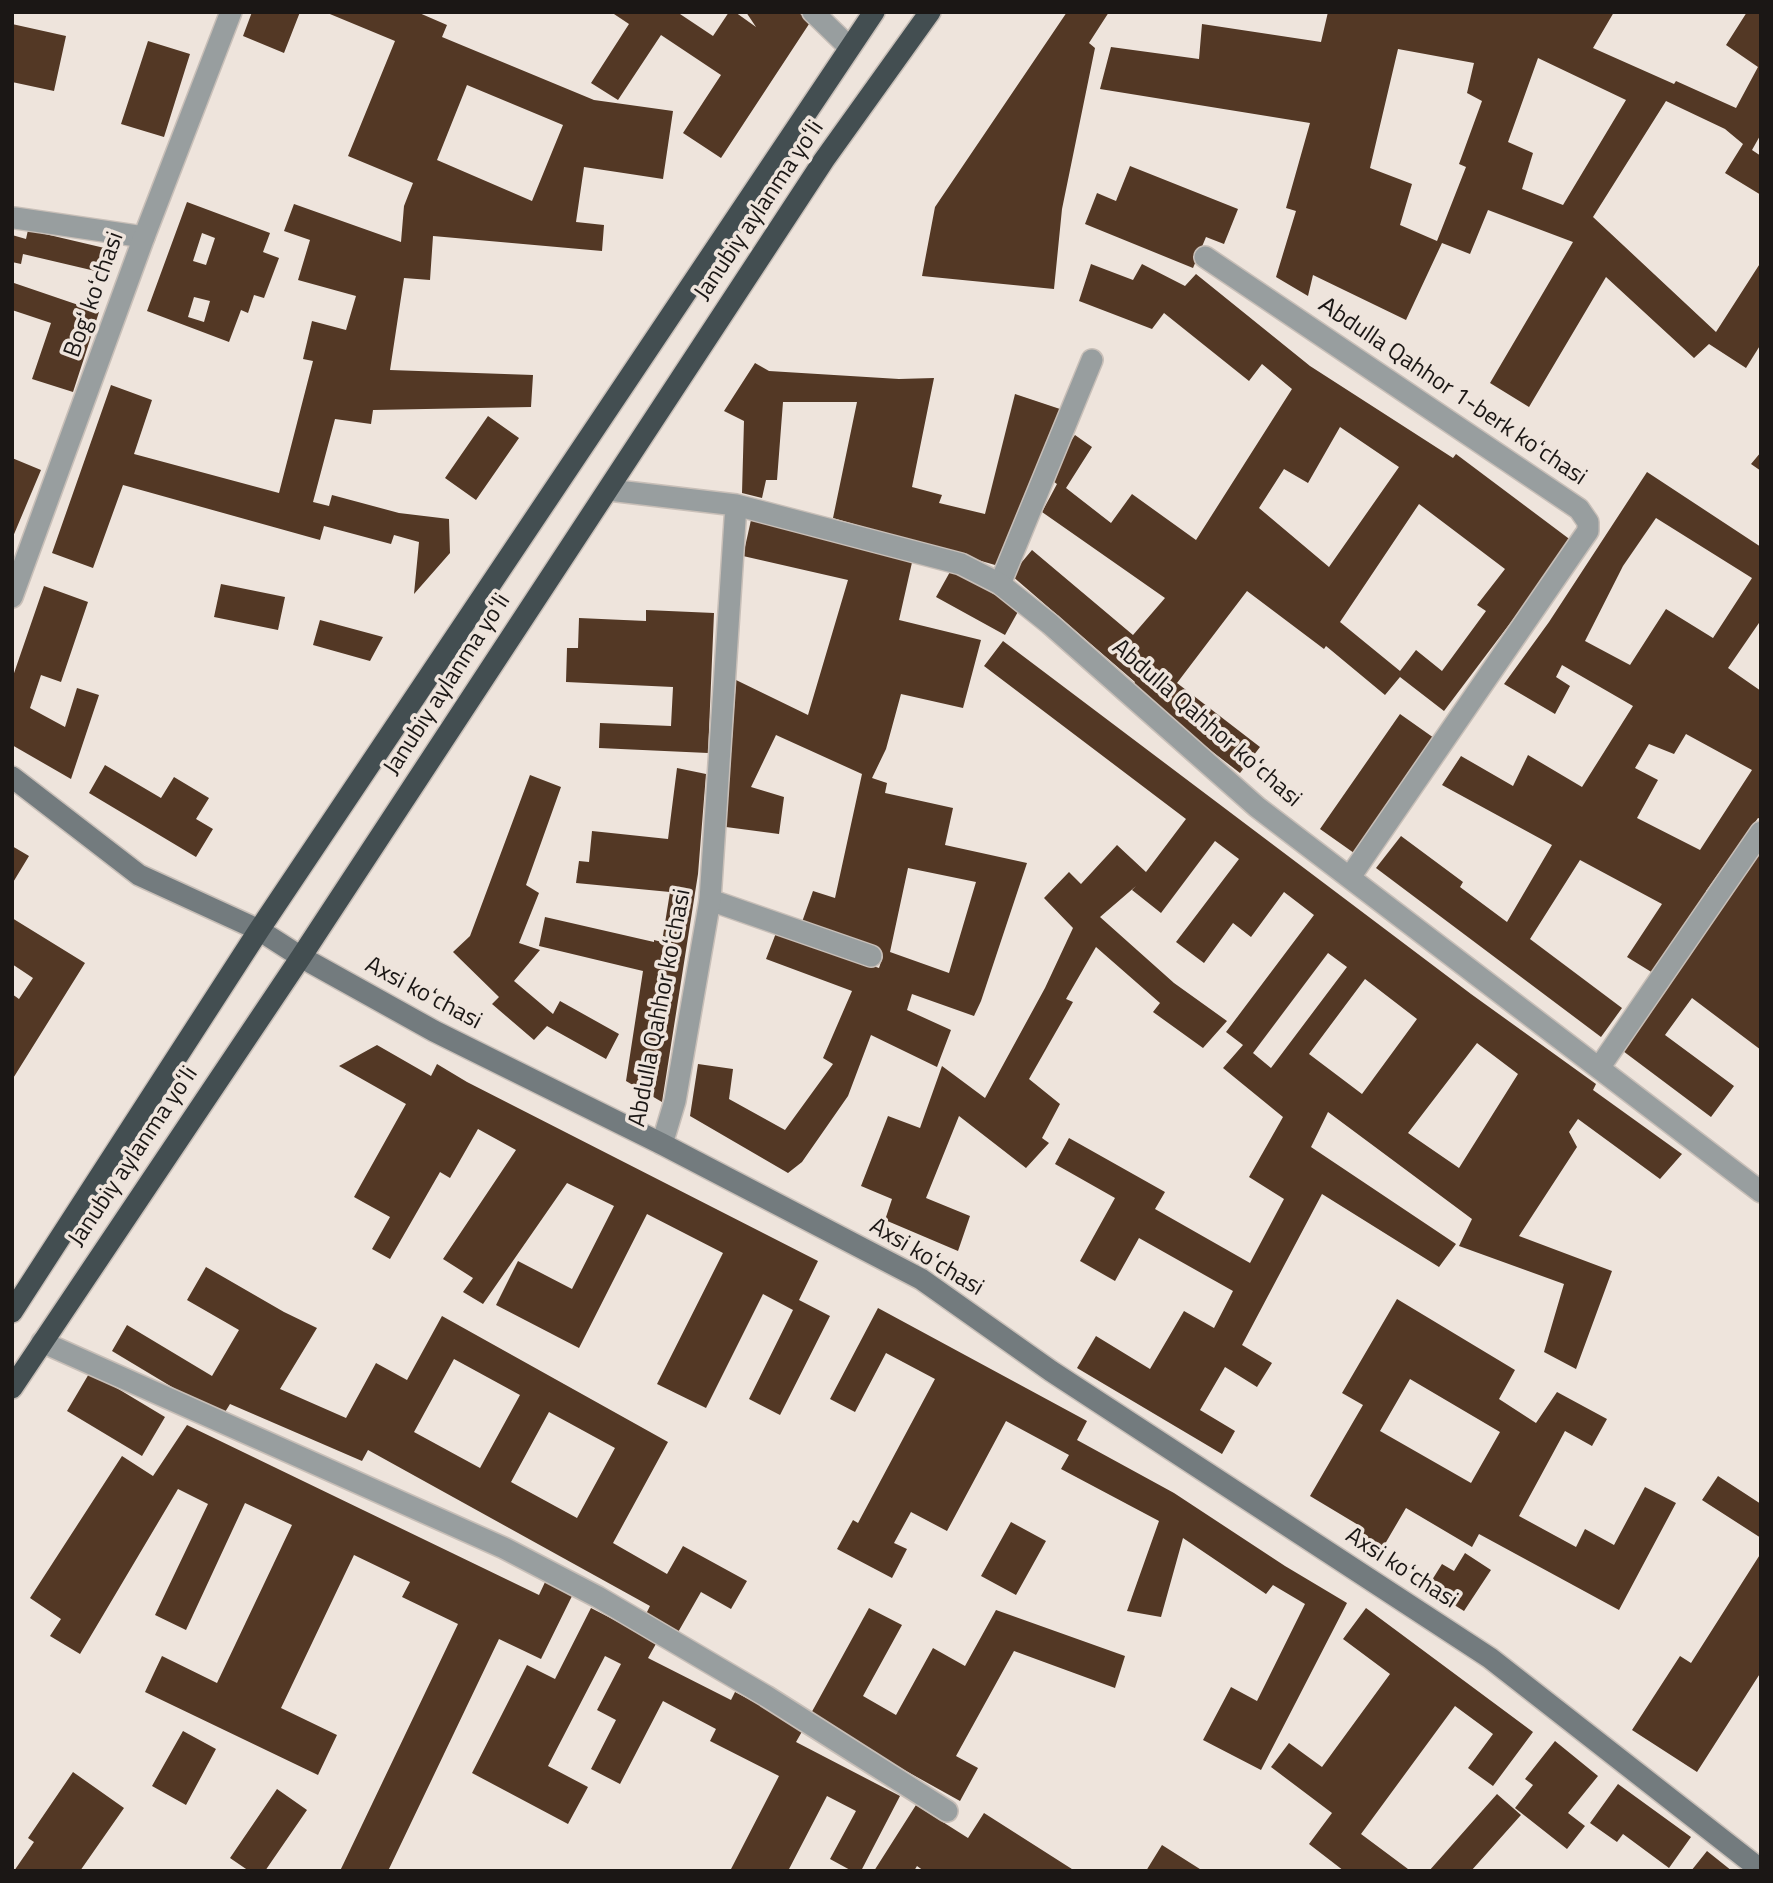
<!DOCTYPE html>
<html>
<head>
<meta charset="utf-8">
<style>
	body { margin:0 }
	#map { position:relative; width:1773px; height:1883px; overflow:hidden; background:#eee4dc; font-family:"Titillium Web",sans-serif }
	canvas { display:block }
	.frame { position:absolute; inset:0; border:14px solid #1b1715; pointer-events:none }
</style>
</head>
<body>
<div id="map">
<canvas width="1773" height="1883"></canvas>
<div class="frame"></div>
</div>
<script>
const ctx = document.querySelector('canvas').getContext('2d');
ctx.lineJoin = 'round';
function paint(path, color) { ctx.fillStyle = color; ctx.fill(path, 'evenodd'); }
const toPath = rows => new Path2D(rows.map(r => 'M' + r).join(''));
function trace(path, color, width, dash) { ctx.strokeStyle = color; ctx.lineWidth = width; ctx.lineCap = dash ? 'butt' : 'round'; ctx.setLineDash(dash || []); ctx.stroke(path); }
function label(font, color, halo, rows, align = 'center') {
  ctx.font = font + ' "Titillium Web",sans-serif'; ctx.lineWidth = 7; ctx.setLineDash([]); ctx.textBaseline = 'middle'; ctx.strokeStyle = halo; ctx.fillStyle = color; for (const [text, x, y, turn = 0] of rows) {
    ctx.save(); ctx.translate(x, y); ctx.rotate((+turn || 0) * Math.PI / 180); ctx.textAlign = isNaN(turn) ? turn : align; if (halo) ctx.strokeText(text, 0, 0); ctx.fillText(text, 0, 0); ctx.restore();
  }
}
paint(toPath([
	[252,12,300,12,284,53,243,36],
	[325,12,417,12,447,25,442,37,594,100,673,111,663,179,584,167,576,222,604,225,602,251,433,236,430,280,404,278,390,370,533,375,531,407,373,410,371,424,335,419,313,502,329,506,332,495,399,513,449,519,450,553,414,594,419,542,394,535,391,544,324,526,320,540,123,485,93,568,52,553,111,385,152,400,134,454,279,493,313,361,303,359,312,321,346,330,356,296,298,280,310,240,284,231,294,204,401,242,404,206,413,183,348,156,395,41],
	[467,85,563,125,532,201,437,160],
	[611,12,677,12,713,36,729,12,735,12,756,27,746,12,797,12,811,21,721,158,683,133,721,75,661,35,618,100,591,83,629,24],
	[1067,12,1109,12,1089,43,1095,48,1062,209,1054,289,922,276,935,207],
	[1328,12,1614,12,1593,48,1674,84,1676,81,1736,108,1758,67,1726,45,1747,12,1761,12,1761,134,1752,150,1761,156,1761,195,1725,173,1743,144,1725,129,1666,101,1593,217,1716,332,1761,262,1761,344,1746,368,1709,344,1694,358,1606,277,1529,407,1490,383,1573,242,1488,210,1470,254,1442,243,1406,320,1313,275,1308,296,1276,277,1296,211,1286,208,1310,123,1100,89,1111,47,1199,59,1202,24,1321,42],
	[1398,49,1474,63,1467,93,1482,101,1459,164,1466,167,1437,241,1400,225,1412,184,1370,168],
	[1538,58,1626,100,1563,205,1522,189,1533,153,1508,142],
	[12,24,66,36,54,91,12,82],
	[148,41,190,54,164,137,121,124],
	[1130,166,1238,209,1224,244,1206,237,1193,268,1085,224,1097,193,1116,201],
	[187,202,270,233,263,252,279,258,264,298,254,295,248,313,241,310,229,342,147,311],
	[202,233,215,238,206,265,193,261],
	[194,297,210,301,204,322,188,317],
	[28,230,113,250,108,274,23,254,21,264,12,262,12,235,26,239],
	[1091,264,1133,280,1142,264,1185,286,1196,274,1310,366,1453,458,1456,454,1572,541,1444,711,1400,677,1385,695,1326,646,1324,649,1247,591,1177,683,1260,747,1240,773,1131,689,1135,682,1011,575,1032,550,1133,635,1165,598,1042,512,1057,484,1047,477,1075,435,1092,447,1066,488,1111,523,1132,494,1196,540,1292,389,1262,364,1249,381,1164,313,1152,329,1079,301],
	[1340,427,1399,467,1329,567,1259,508,1284,469,1308,483],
	[1419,504,1505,569,1477,605,1486,611,1442,671,1416,650,1400,671,1340,622],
	[14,283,99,312,73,392,32,379,51,323,12,310],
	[755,363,769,371,899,379,934,378,912,487,942,495,939,503,985,514,1015,394,1060,409,1002,567,833,518,857,402,783,402,777,480,766,480,762,498,742,493,744,421,724,411],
	[488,416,519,438,476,500,445,478],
	[1761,452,1761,471,1751,464],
	[12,458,41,470,12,539],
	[1647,472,1761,547,1761,620,1728,668,1761,691,1761,819,1758,818,1706,891,1710,893,1653,973,1627,957,1662,904,1580,860,1530,939,1622,1008,1601,1037,1376,868,1401,836,1463,882,1460,887,1507,922,1552,845,1442,785,1461,756,1513,786,1528,755,1582,787,1633,706,1562,665,1556,677,1570,686,1555,714,1504,684,1549,622],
	[1656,518,1752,578,1713,638,1666,609,1630,665,1585,641,1623,566],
	[1686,734,1752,770,1700,850,1637,818,1658,780,1635,768,1649,744,1674,754],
	[751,520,913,558,899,620,981,640,963,708,901,694,886,749,872,778,887,783,885,793,953,808,945,845,1027,863,981,1001,974,1016,912,994,907,1010,951,1030,937,1067,871,1035,848,1096,802,1162,788,1173,690,1116,698,1064,733,1069,729,1099,785,1130,833,1064,823,1058,852,991,766,959,776,933,879,968,883,956,802,922,813,891,835,898,862,774,776,735,751,787,784,797,779,834,726,827,736,680,808,715,848,580,743,556],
	[908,868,976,882,949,973,890,952],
	[951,570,1020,608,1005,635,936,597],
	[221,584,285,597,278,630,214,617],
	[44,586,88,602,61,682,41,675,30,708,65,727,77,688,99,695,71,779,12,745,12,679],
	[646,610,714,613,708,753,599,748,600,723,671,726,673,687,566,682,567,648,578,648,579,618,646,621],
	[320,620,383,637,370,661,313,645],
	[1003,641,1471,994,1596,1084,1593,1090,1682,1154,1660,1179,1578,1119,1569,1132,1577,1147,1519,1236,1612,1271,1576,1369,1544,1352,1564,1284,1459,1246,1472,1219,1328,1112,1311,1147,1456,1244,1439,1267,1322,1194,1242,1345,1272,1363,1257,1387,1225,1367,1200,1410,1235,1431,1222,1454,1077,1368,1096,1336,1150,1369,1184,1311,1214,1328,1233,1291,1139,1238,1115,1281,1080,1261,1115,1198,1055,1164,1069,1138,1165,1192,1155,1209,1250,1263,1284,1199,1249,1177,1283,1117,1223,1068,1243,1045,1226,1032,1314,915,1284,892,1251,937,1233,923,1204,963,1176,942,1239,859,1215,841,1161,913,1132,890,1136,886,1100,917,1174,983,1227,1021,1203,1048,1153,1012,1160,1003,1096,947,1066,999,1073,1002,1029,1079,1060,1104,1042,1138,1049,1143,1026,1168,959,1116,926,1198,970,1216,958,1251,885,1220,892,1199,861,1186,888,1116,920,1128,942,1066,985,1098,1045,988,1073,928,1044,898,1069,872,1081,884,1117,845,1146,872,1186,819,984,666],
	[1328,953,1347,967,1271,1068,1253,1053],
	[1365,979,1417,1019,1362,1094,1309,1054],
	[1477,1043,1518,1074,1459,1168,1408,1133],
	[1400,714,1434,738,1354,853,1320,829],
	[105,765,161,798,174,777,209,798,196,819,213,829,196,857,89,793],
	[677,768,706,774,698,874,662,1102,626,1081,643,971,539,946,545,917,654,942,654,940,662,942,670,892,576,883,579,861,589,862,592,831,668,839],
	[530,775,561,787,526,885,539,893,519,943,540,950,514,981,553,1014,560,1001,619,1034,606,1059,547,1026,534,1040,492,1004,499,997,453,952,470,936],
	[12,846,29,856,12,884],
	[1761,850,1761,1050,1692,998,1665,1035,1734,1086,1711,1117,1619,1048],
	[12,918,85,963,12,1080,12,994,19,999,33,978,12,964],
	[377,1045,431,1076,437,1064,467,1082,818,1261,799,1300,830,1316,780,1415,749,1399,793,1310,763,1294,706,1408,657,1384,723,1253,647,1214,579,1348,496,1305,518,1261,572,1289,614,1206,567,1183,483,1304,463,1292,473,1278,443,1259,516,1150,478,1129,450,1178,440,1172,390,1259,372,1249,390,1217,354,1197,406,1104,339,1066],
	[206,1267,284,1312,317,1328,280,1389,346,1418,376,1363,407,1380,442,1316,668,1442,613,1543,667,1574,683,1546,747,1581,731,1609,701,1592,677,1634,645,1616,650,1606,368,1450,362,1461,230,1404,222,1417,112,1351,127,1325,212,1376,239,1330,187,1300],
	[454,1359,520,1395,480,1468,414,1432],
	[549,1412,615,1448,577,1518,511,1482],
	[1397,1299,1515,1370,1499,1399,1536,1423,1557,1392,1607,1419,1592,1446,1565,1431,1519,1516,1576,1547,1585,1529,1614,1545,1645,1487,1676,1503,1619,1610,1479,1534,1472,1547,1406,1508,1382,1549,1355,1534,1360,1526,1310,1496,1363,1405,1342,1393],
	[1410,1379,1500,1432,1471,1483,1380,1431],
	[878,1308,1087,1421,1077,1440,1174,1493,1285,1566,1347,1603,1261,1770,1203,1740,1231,1687,1257,1701,1305,1604,1273,1585,1266,1594,1183,1538,1161,1617,1127,1611,1159,1521,1061,1469,1069,1455,1006,1421,947,1531,911,1512,894,1543,907,1549,892,1578,837,1549,853,1520,858,1523,935,1379,886,1353,855,1412,830,1399],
	[90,1372,165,1417,142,1456,67,1411],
	[187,1425,539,1595,546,1580,573,1594,541,1659,499,1639,388,1871,340,1871,458,1624,402,1597,410,1582,354,1555,281,1708,337,1735,318,1775,145,1692,162,1656,217,1683,292,1525,245,1503,186,1630,155,1615,208,1504,178,1489,80,1654,50,1636,61,1619,30,1598,122,1456,153,1476],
	[1718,1476,1761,1504,1761,1538,1702,1500],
	[1011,1522,1046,1541,1016,1595,981,1576],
	[1465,1553,1491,1570,1464,1611,1427,1588,1442,1564,1454,1571],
	[1761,1553,1761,1672,1697,1772,1632,1730,1680,1656,1691,1663],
	[591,1608,657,1642,648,1658,731,1700,735,1692,804,1728,796,1742,900,1796,861,1871,852,1871,830,1859,856,1811,827,1796,788,1871,730,1871,779,1776,710,1741,716,1729,663,1701,620,1784,591,1769,616,1720,597,1710,621,1664,605,1656,548,1766,588,1787,568,1824,472,1773,527,1665,555,1679],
	[869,1608,902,1625,863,1696,896,1715,933,1648,965,1666,996,1610,1125,1656,1115,1688,1014,1651,956,1756,978,1768,960,1801,809,1717],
	[1366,1608,1533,1732,1493,1786,1468,1768,1493,1734,1455,1706,1361,1834,1408,1869,1406,1871,1344,1871,1309,1844,1332,1813,1271,1767,1289,1743,1322,1767,1390,1674,1343,1639],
	[183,1731,216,1749,186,1805,152,1786],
	[1555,1741,1598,1776,1568,1813,1585,1826,1567,1849,1515,1808,1533,1785,1525,1779],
	[73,1772,124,1808,80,1871,14,1871,34,1842,28,1838],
	[1618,1784,1691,1837,1669,1868,1623,1834,1617,1842,1590,1823],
	[277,1789,307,1810,265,1871,249,1871,230,1858],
	[1497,1794,1521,1815,1471,1871,1429,1871],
	[916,1805,968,1838,984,1813,1075,1871,924,1871,917,1866,914,1871,874,1871],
	[1162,1845,1203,1871,1146,1871],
	[1707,1851,1732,1871,1691,1871]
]), '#533825');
const lane = toPath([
	[15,218,144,237],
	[1000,584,1092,360],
	[710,900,871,956]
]);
const street = toPath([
	[813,12,849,47],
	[1205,257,1579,509,1588,522,1588,531,1581,541,1350,877],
	[609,490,736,505,961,564,1000,584,1050,624,1257,807,1761,1192],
	[12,597,144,237,231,12],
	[1599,1068,1761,832],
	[662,1144,675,1101,710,900,736,505],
	[42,1342,504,1548,598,1597,766,1696,947,1811]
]);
const secondary = toPath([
	[12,777,139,875,259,930,301,957,434,1031,662,1144,921,1279,1051,1371,1490,1658,1761,1870]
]);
const highway = toPath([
	[12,1312,259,930,874,12],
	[12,1388,301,957,824,160,930,12]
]);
trace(lane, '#c8bfb8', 24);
trace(street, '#c8bfb8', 24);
trace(secondary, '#c8bfb8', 24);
trace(highway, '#c8bfb8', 24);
trace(lane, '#989e9f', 21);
trace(street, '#989e9f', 21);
trace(secondary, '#737b7e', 21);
trace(highway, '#434e51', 21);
label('24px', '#1b1715', '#eee4dc', [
	["Janubiy aylanma yoʻli",760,211,-56],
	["Bogʻ koʻchasi",95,295,-70],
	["Аbdulla Qahhor 1-berk koʻchasi",1452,392,34],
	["Janubiy aylanma yoʻli",448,685,-57],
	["Abdulla Qahhor koʻchasi",1206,724,41],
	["Axsi koʻchasi",423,994,28],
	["Abdulla Qahhor koʻchasi",661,1008,-79],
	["Janubiy aylanma yoʻli",134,1157,-56],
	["Axsi koʻchasi",926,1258,31],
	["Axsi koʻchasi",1401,1569,33]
]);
</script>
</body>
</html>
